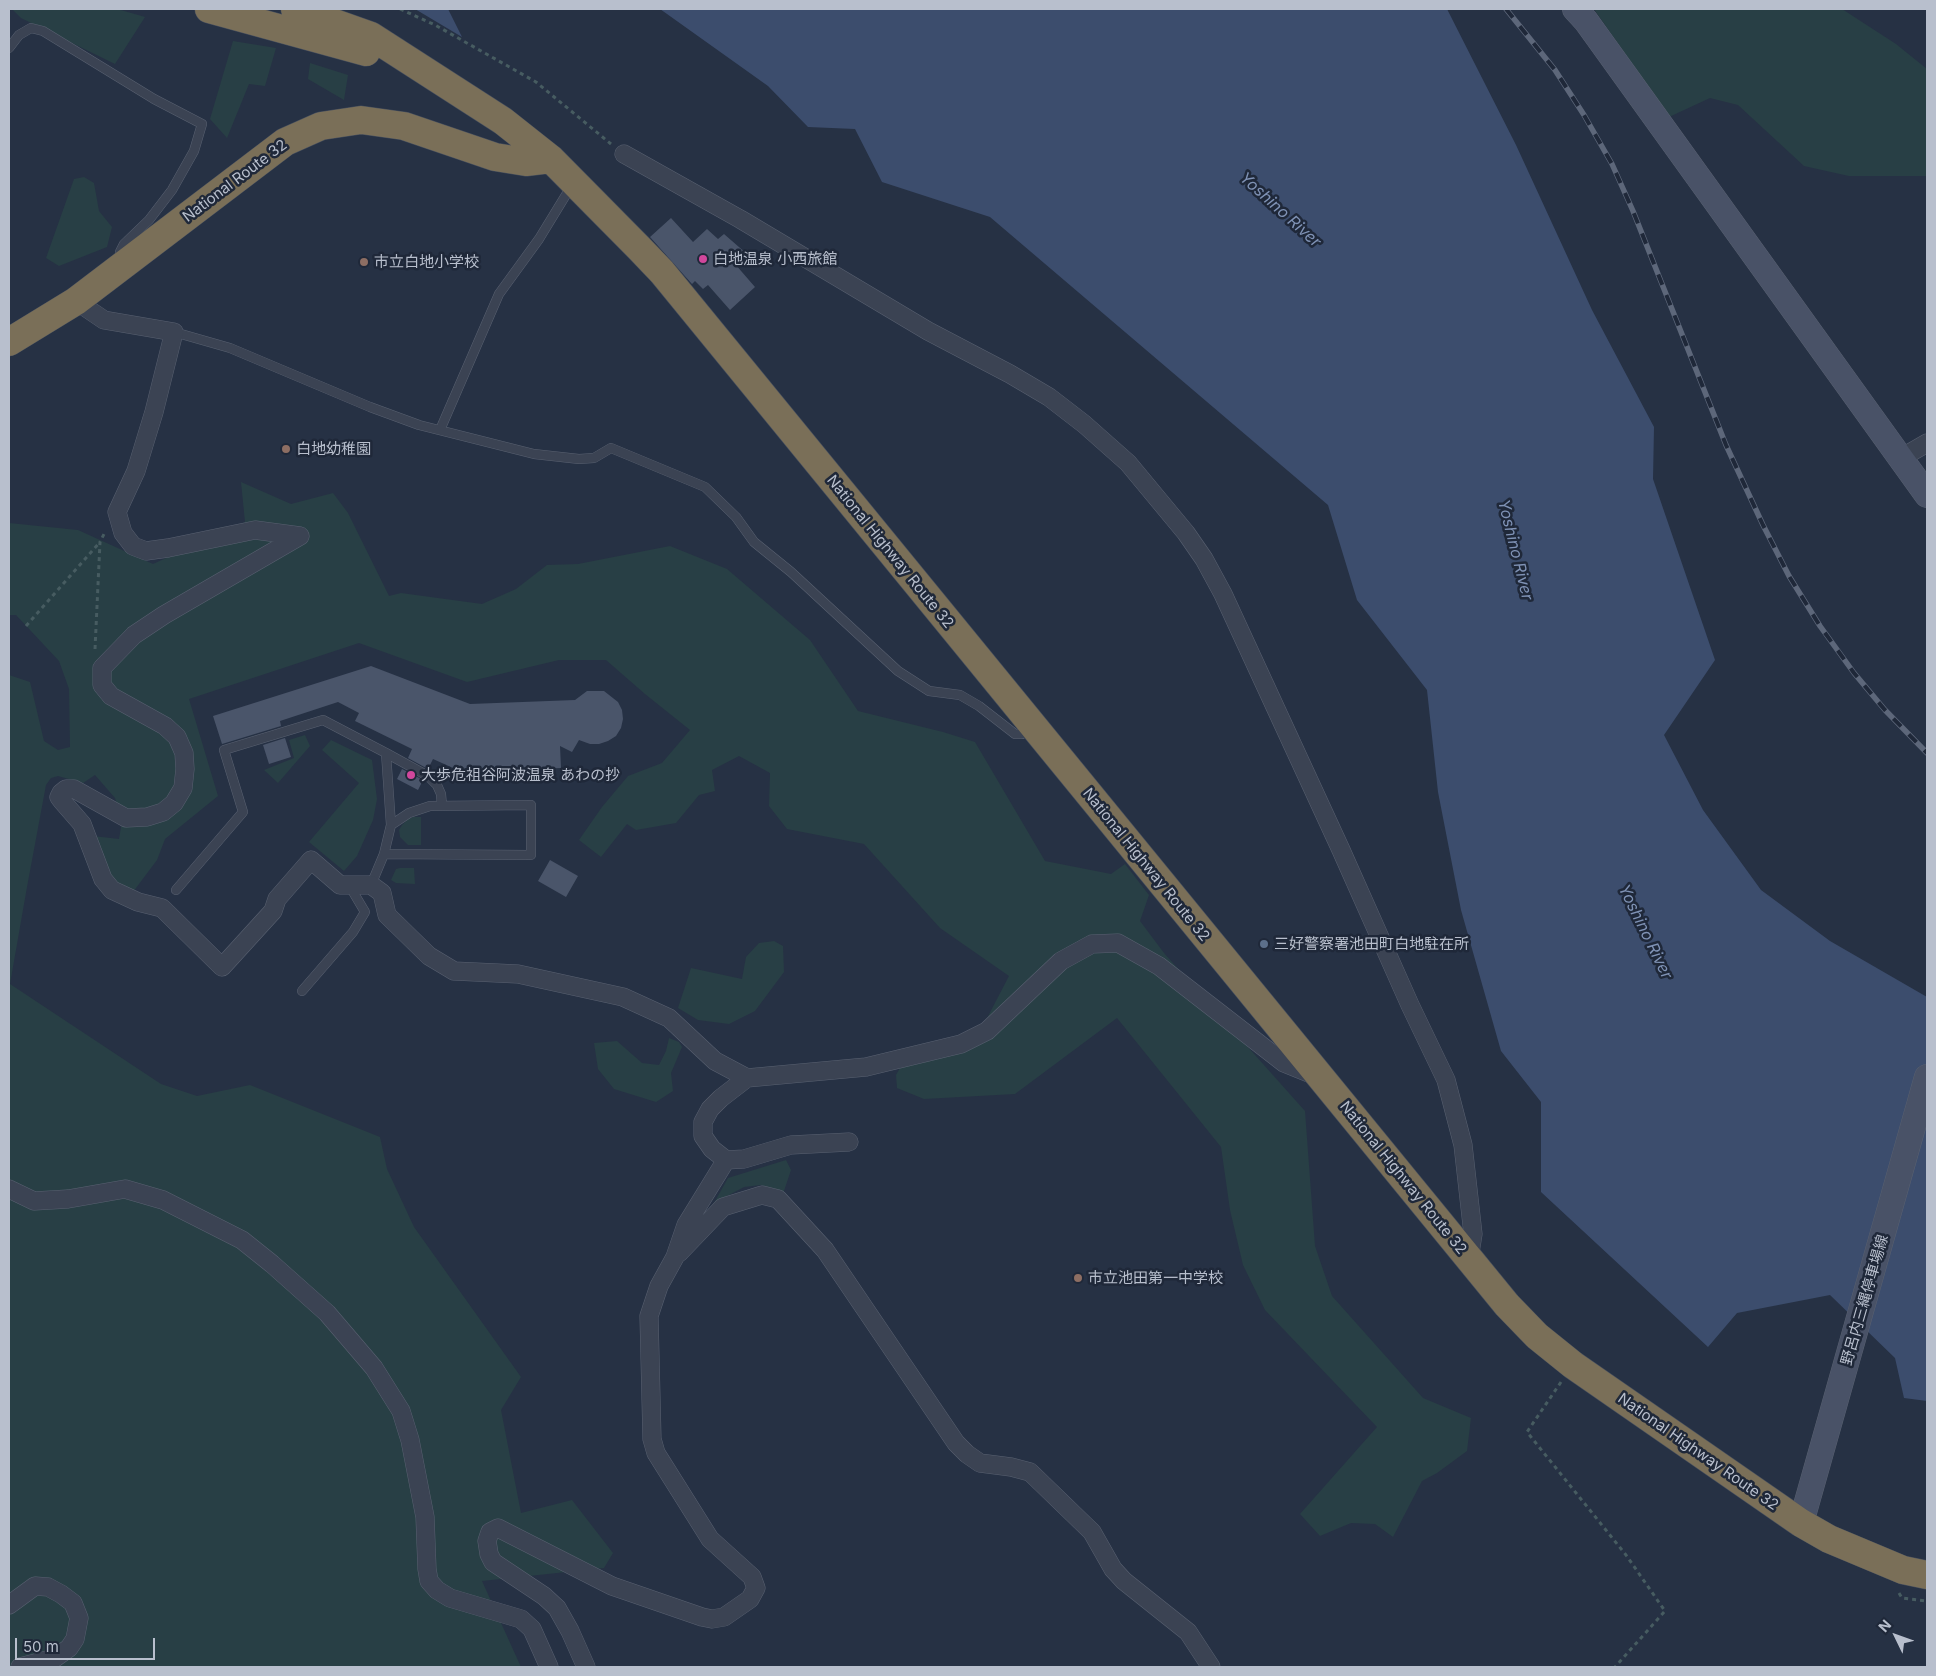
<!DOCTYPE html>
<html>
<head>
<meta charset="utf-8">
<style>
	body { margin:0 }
	#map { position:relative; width:1936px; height:1676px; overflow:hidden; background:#263144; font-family:Inter,sans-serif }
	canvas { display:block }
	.frame { position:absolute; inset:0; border:10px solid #b8bfcd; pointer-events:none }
	.north { position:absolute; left:1871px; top:1611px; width:50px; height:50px; -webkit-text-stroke:4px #1f2839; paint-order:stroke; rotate:312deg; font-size:14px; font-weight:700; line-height:20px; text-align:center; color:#b8bfcd }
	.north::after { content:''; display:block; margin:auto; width:18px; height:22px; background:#b8bfcd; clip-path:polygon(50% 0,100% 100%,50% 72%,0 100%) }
	.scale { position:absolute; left:15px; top:1638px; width:140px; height:22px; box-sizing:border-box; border:2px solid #b8bfcd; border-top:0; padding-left:6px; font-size:15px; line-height:18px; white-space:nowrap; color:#b8bfcd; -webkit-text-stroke:4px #1f2839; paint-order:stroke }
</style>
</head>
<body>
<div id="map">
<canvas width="1936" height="1676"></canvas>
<div class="frame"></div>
<div class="north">N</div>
<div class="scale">50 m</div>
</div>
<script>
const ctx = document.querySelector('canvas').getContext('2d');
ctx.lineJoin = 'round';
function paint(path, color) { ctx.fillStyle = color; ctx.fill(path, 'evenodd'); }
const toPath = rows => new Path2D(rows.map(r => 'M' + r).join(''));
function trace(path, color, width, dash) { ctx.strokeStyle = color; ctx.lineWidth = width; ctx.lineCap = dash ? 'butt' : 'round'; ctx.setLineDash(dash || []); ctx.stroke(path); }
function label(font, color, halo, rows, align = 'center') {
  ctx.font = font + ' Inter,"Noto Sans JP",sans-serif'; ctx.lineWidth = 5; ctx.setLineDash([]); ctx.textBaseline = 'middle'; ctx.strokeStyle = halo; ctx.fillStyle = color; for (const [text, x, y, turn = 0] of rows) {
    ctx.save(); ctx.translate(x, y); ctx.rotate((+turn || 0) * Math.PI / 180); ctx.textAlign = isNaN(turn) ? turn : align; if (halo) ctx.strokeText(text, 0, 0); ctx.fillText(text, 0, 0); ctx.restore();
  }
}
paint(toPath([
	[12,9,117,9,145,17,115,64,21,18],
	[1594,9,1842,9,1896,44,1927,69,1927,176,1849,176,1804,166,1738,105,1710,98,1669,117],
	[233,41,276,48,265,86,249,84,227,138,210,119],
	[310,63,348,75,344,100,308,79],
	[84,177,94,183,99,211,112,227,107,247,59,266,46,258,74,179],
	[241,482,291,504,333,493,348,513,389,596,401,593,482,604,516,589,547,565,578,564,670,546,727,569,810,640,858,711,943,732,975,742,1045,861,1111,874,1125,864,1149,895,1140,921,1164,953,1305,1111,1315,1246,1332,1296,1423,1398,1471,1418,1467,1451,1437,1473,1422,1481,1393,1537,1375,1524,1351,1523,1320,1536,1300,1514,1377,1427,1265,1310,1243,1265,1230,1210,1221,1147,1117,1018,1015,1094,924,1099,897,1088,896,1075,904,1061,931,1061,985,1022,1009,976,940,928,864,844,787,829,769,806,770,773,739,756,712,770,715,791,699,795,676,823,636,830,627,824,601,857,579,840,602,807,628,776,662,763,690,730,645,694,606,660,559,660,467,682,359,643,189,699,218,796,165,839,157,860,133,892,116,882,108,872,93,836,119,839,122,821,115,798,95,775,83,783,58,776,51,778,46,785,27,887,10,984,161,1084,197,1096,250,1085,380,1137,387,1169,414,1227,521,1377,501,1410,521,1513,572,1500,613,1553,604,1568,482,1581,521,1667,9,1667,9,675,30,682,44,741,58,750,70,747,69,689,59,661,16,615,9,615,9,523,78,530,153,564,245,522],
	[305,735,310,746,278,783,264,770,294,758,289,740],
	[331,740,372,760,377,799,373,820,357,856,344,871,309,842,359,783,322,750],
	[413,817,421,817,421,845,408,845,400,837,399,830,402,825,408,819],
	[400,868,414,868,415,884,396,883,391,880,396,869],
	[774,941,783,946,784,972,755,1011,729,1024,698,1020,678,1008,691,968,742,979,746,957,759,943],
	[669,1038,679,1042,682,1047,671,1073,673,1091,656,1102,614,1089,598,1069,594,1043,617,1041,642,1063,659,1065,666,1051],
	[786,1160,791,1170,783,1194,761,1185,744,1187,714,1203,728,1178]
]), '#283f45');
paint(toPath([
	[415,9,448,9,462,37],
	[660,9,1447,9,1516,145,1592,310,1654,427,1653,479,1715,660,1664,735,1703,810,1761,890,1830,941,1927,997,1927,1401,1904,1398,1895,1358,1830,1295,1737,1313,1708,1347,1541,1192,1541,1102,1501,1051,1461,910,1438,792,1427,690,1357,600,1328,505,990,217,882,182,855,129,808,127,768,86]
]), '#3c4d6d');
paint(toPath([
	[671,218,693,242,707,229,718,239,724,234,747,254,735,264,755,287,730,310,708,285,703,289,695,281,692,284,650,237],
	[371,666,470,704,575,700,587,691,604,691,618,702,622,710,623,719,621,728,616,736,608,741,599,744,590,744,579,740,572,752,560,746,561,768,462,772,433,759,428,769,408,758,412,749,355,721,359,713,338,702,280,721,281,726,222,744,213,716],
	[285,738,291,757,269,764,263,745],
	[402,769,423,780,418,790,397,779],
	[550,860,578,876,566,897,538,881]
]), '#4a556a');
const lane = toPath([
	[9,48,19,35,31,28,43,31,154,99,202,124,194,151,172,190,149,220,124,244,120,252,122,261],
	[174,332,230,348,370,407,419,425,534,454,579,459,594,458,611,448,705,487,736,517,754,542,791,572,898,671,929,691,960,695,979,706,1015,734,1022,734,1031,728],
	[440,430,499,294,539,239,572,185],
	[386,753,428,776,437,785,441,794,442,806],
	[371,885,384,854,391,825,409,813,430,806,531,805,531,855,384,854],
	[176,890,243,812,224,750,323,720,386,753,391,825],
	[302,991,353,932,365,912,349,885]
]);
const street = toPath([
	[624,154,740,219,928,331,1010,374,1049,397,1084,424,1128,463,1186,533,1204,559,1223,594,1341,850,1410,1005,1446,1080,1463,1145,1473,1234,1469,1259],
	[76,301,104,320,174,332,154,412,136,471,117,512,123,533,133,546,146,551,168,548,255,530,300,536,164,615,134,635,102,668,102,685,111,696,165,726,177,737,184,753,185,769,183,788,174,803,163,812,147,817,126,818,74,789,66,789,61,793,59,797,62,801,82,824,103,879,112,890,138,902,162,908,222,967,273,911,277,899,311,860,340,885,371,885,382,893,387,915,429,956,454,971,518,974,623,997,669,1018,715,1061,747,1078],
	[1901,458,1927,443],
	[726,1160,712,1149,703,1136,703,1122,710,1109,721,1098,747,1078,866,1067,961,1044,987,1031,1061,961,1092,944,1118,943,1159,966,1284,1063,1316,1076],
	[9,1189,34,1201,68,1199,125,1189,163,1200,242,1240,272,1264,327,1313,374,1368,401,1411,410,1440,425,1517,427,1569,429,1581,437,1590,450,1598,521,1619,532,1629,549,1667],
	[679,1253,723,1207,762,1195,778,1199,825,1250,956,1443,967,1454,980,1463,1011,1467,1030,1472,1092,1532,1113,1569,1124,1581,1188,1632,1211,1667],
	[9,1605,35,1586,48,1587,61,1594,73,1603,79,1618,75,1639,69,1648,55,1658,20,1667],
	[586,1667,570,1631,557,1608,544,1596,493,1562,489,1554,487,1541,490,1532,498,1528,612,1586,702,1617,712,1619,724,1617,750,1599,756,1588,752,1577,710,1539,656,1453,652,1439,649,1316,659,1286,675,1257,686,1225,726,1160,744,1159,791,1145,849,1142]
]);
const secondary = toPath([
	[1575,9,1586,21,1927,495],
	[1801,1523,1927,1077]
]);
const highway = toPath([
	[209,9,366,52],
	[295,9,371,36,503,121,551,159,639,248,662,272,1507,1305,1537,1336,1573,1365,1801,1523,1829,1539,1903,1570,1927,1575],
	[9,342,76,301,285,142,321,126,361,120,404,126,495,157,526,162,551,159]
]);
trace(lane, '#596171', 10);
trace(street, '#596171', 19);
trace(secondary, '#596171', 26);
trace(highway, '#454e5e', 29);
trace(toPath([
	[400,9,435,25,536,82,611,144],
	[26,626,100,542],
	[95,649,100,542,104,534],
	[1561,1382,1527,1432,1626,1555,1665,1611,1615,1667],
	[1899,1593,1902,1598,1927,1601]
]), '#475c61', 3, [4, 4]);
trace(lane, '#3b4353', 9);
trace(street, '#3b4353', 18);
trace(secondary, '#495267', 25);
trace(highway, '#7a6f58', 28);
const rail = toPath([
	[1506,9,1555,70,1584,115,1612,164,1633,211,1726,445,1763,525,1789,576,1820,626,1854,673,1885,710,1927,753]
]);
trace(rail, '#5d677a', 5.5);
trace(rail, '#1f2839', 4, [11]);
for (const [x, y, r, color] of [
	[703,259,5,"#d1479c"],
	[364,262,5,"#8d6e63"],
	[286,449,5,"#8d6e63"],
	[411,775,5,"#d1479c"],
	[1264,944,5,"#5c6f8a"],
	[1078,1278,5,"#8d6e63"]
]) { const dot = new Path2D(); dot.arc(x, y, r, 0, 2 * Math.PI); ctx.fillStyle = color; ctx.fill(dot); trace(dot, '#1f2839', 2); }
label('15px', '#b8bfcd', '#1f2839', [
	["National Route 32",235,181,-37],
	["National Highway Route 32",890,552,51],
	["National Highway Route 32",1146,865,51],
	["National Highway Route 32",1403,1178,51],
	["野呂内三縄停車場線",1865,1300,-74],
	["National Highway Route 32",1698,1452,35]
]);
label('15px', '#b8bfcd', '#1f2839', [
	["白地温泉 小西旅館",713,259],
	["市立白地小学校",374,262],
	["白地幼稚園",296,449],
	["大歩危祖谷阿波温泉 あわの抄",421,775],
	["三好警察署池田町白地駐在所",1274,944],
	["市立池田第一中学校",1088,1278]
], 'left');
label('italic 16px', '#7f92b5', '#1f2839', [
	["Yoshino River",1280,210,42],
	["Yoshino River",1515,550,76],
	["Yoshino River",1645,932,64]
]);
</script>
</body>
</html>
